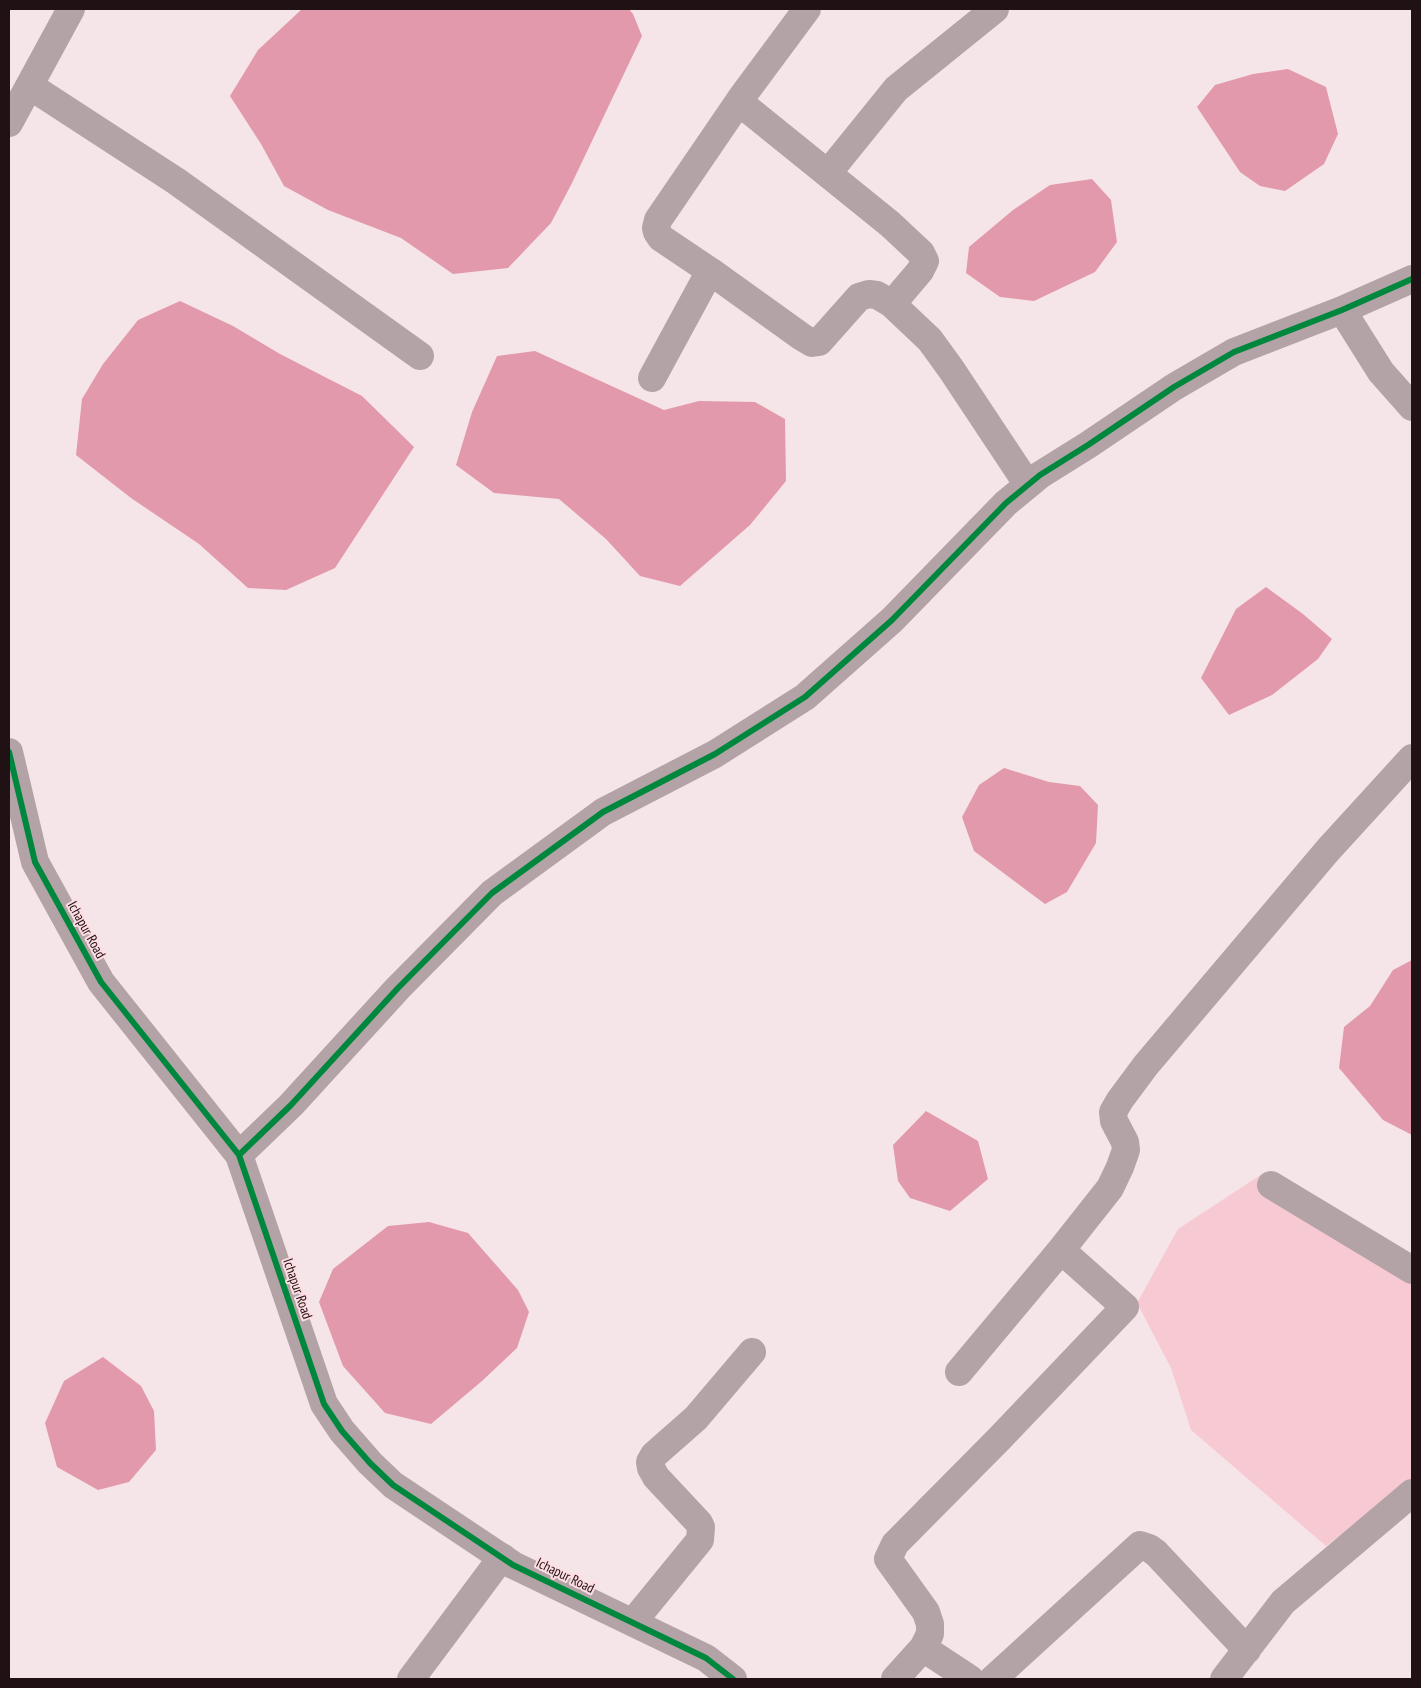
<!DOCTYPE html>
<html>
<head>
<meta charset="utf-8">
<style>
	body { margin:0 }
	#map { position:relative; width:1421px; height:1688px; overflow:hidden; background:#f6e5e8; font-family:"PT Sans Narrow",sans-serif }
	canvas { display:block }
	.frame { position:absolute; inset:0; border:10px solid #1f1114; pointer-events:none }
</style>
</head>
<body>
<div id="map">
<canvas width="1421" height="1688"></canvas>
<div class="frame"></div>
</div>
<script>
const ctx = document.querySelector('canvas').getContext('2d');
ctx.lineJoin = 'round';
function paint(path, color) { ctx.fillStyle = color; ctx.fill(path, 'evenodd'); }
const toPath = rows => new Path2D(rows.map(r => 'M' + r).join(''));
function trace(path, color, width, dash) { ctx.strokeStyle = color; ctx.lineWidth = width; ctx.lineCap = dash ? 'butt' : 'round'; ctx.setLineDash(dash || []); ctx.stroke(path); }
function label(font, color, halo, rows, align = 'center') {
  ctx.font = font + ' "PT Sans Narrow",sans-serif'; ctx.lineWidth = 4; ctx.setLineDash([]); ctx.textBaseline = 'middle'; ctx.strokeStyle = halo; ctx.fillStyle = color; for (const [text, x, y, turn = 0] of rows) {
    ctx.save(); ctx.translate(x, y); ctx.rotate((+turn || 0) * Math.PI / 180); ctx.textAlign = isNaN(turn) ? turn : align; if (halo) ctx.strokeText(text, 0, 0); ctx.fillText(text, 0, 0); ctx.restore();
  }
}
paint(toPath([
	[1265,1172,1336,1214,1412,1285,1412,1482,1326,1546,1191,1430,1171,1368,1137,1303,1178,1229]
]), '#f7cad3');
paint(toPath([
	[302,9,629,9,633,14,642,36,572,183,551,223,508,268,453,274,401,238,328,210,284,186,261,144,230,96,258,50],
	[1288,69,1326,87,1338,134,1324,164,1285,191,1260,186,1240,172,1197,107,1215,85,1253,74],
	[1092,179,1111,200,1117,242,1095,272,1034,301,1000,297,966,273,969,247,1013,210,1050,185],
	[180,301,233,326,280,354,362,396,414,447,335,568,286,590,248,588,199,544,131,498,76,455,82,399,103,364,138,320],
	[535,351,664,410,699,401,755,402,785,419,786,481,750,525,680,586,640,576,606,539,559,499,494,493,456,465,472,412,497,356],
	[1266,587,1303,614,1332,639,1318,659,1272,695,1229,715,1201,678,1236,609],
	[1004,768,1049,782,1080,786,1098,805,1096,843,1067,892,1045,904,974,851,962,817,979,785],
	[1412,960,1412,1135,1383,1120,1339,1068,1344,1027,1370,1006,1393,970],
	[926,1111,978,1141,988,1179,950,1211,910,1198,898,1181,893,1145],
	[429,1222,468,1233,518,1290,529,1312,517,1348,482,1381,431,1424,385,1413,343,1366,319,1302,333,1269,388,1226],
	[103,1357,141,1386,154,1411,156,1450,129,1482,98,1490,57,1467,45,1423,64,1381]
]), '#e299ab');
trace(toPath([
	[807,9,744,94,658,220,656,228,657,232,661,238,710,271,802,337,812,343,819,342,859,297,869,294,877,295,892,304,930,340,951,369,1028,485],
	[30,86,176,181,420,356],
	[739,102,890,224,921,253,925,261,920,271,892,304],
	[9,123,71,9],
	[828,173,896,89,995,9],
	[1342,310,1381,372,1412,407],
	[652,378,710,271],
	[239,1155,291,1105,398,988,492,893,603,812,715,754,805,697,892,620,1006,503,1040,475,1088,445,1174,387,1234,352,1342,310,1412,279],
	[1271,1185,1412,1270],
	[959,1372,1061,1250,1110,1188,1120,1167,1126,1150,1125,1142,1114,1121,1113,1112,1120,1100,1146,1065,1328,850,1412,758],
	[633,1622,700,1540,701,1527,699,1523,656,1477,651,1468,650,1462,654,1455,696,1418,752,1352],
	[923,1648,970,1679],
	[411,1679,502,1557],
	[895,1679,923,1648,930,1634,930,1624,926,1612,888,1559,895,1544,999,1439,1125,1307,1061,1250],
	[993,1679,1140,1545,1149,1548,1156,1553,1247,1650],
	[1224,1679,1283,1602,1412,1493]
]), '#b3a3a6', 28);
trace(toPath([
	[9,752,35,862,101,982,239,1155,324,1404,342,1431,370,1463,393,1485,513,1565,706,1658,733,1679]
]), '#b3a3a6', 28);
trace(toPath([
	[9,752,35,862,101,982,239,1155,324,1404,342,1431,370,1463,393,1485,513,1565,706,1658,733,1679],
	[239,1155,291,1105,398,988,492,893,603,812,715,754,805,697,892,620,1006,503,1040,475,1088,445,1174,387,1234,352,1342,310,1412,279]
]), '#00873e', 6);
label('14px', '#1f1114', '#fedde3', [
	["Ichapur Road",86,930,61],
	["Ichapur Road",297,1289,71],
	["Ichapur Road",565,1576,26]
]);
</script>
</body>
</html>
